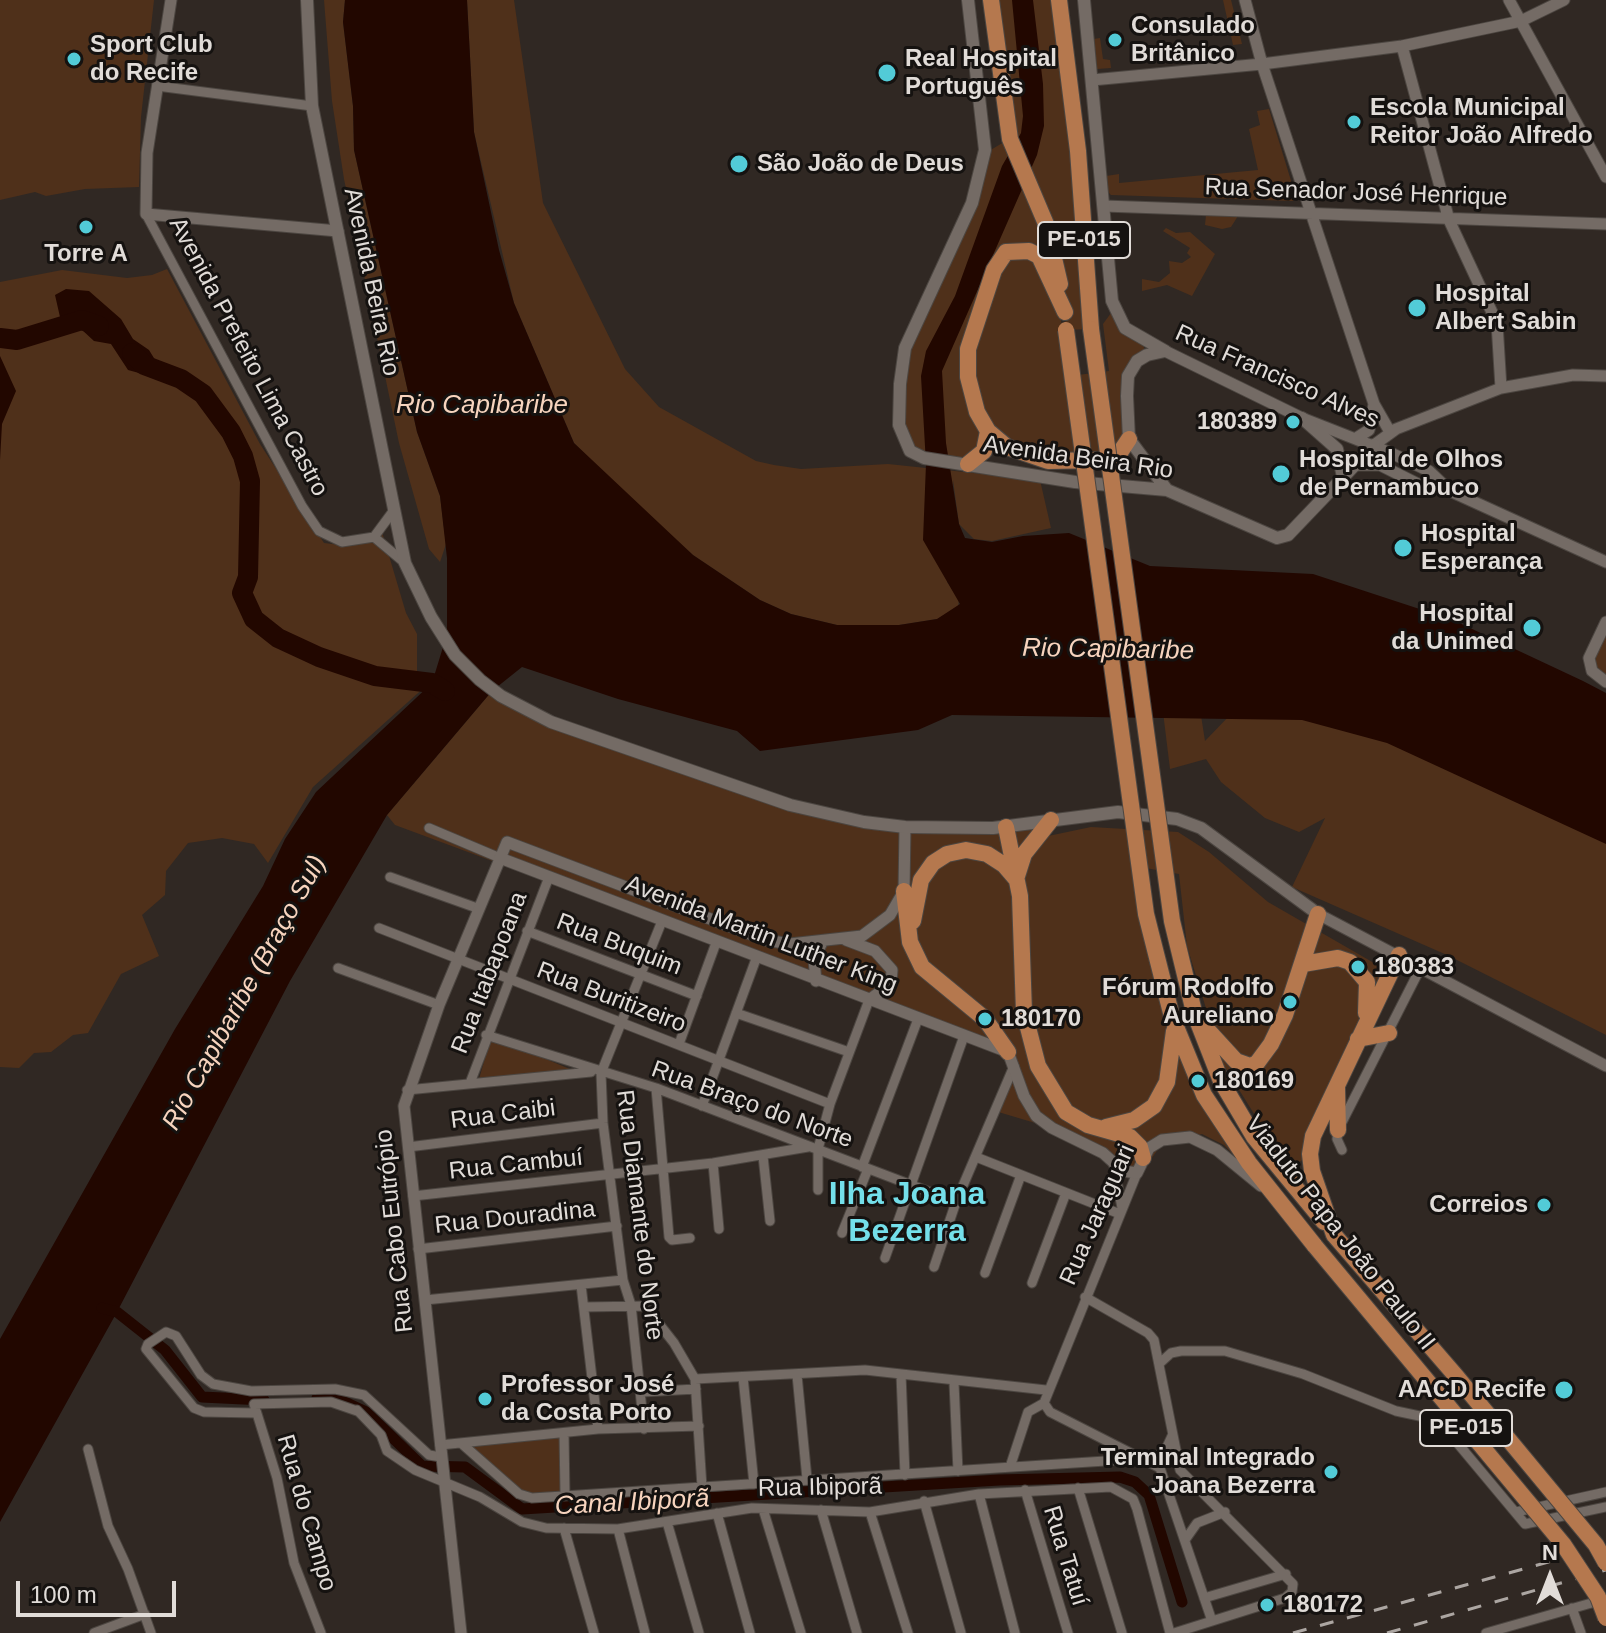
<!DOCTYPE html>
<html>
<head>
<meta charset="utf-8">
<style>
	body { margin:0 }
	#map { position:relative; width:1606px; height:1633px; overflow:hidden; background:#302823; font-family:Helvetica,sans-serif }
	canvas { display:block }
	.north { position:absolute; left:1510px; top:1537px; width:80px; height:80px; -webkit-text-stroke:6px #151210; paint-order:stroke; rotate:0deg; font-size:22px; font-weight:700; line-height:32px; text-align:center; color:#e1dcd8 }
	.north::after { content:''; display:block; margin:auto; width:28px; height:36px; background:#e1dcd8; clip-path:polygon(50% 0,100% 100%,50% 72%,0 100%) }
	.scale { position:absolute; left:16px; top:1581px; width:160px; height:36px; box-sizing:border-box; border:4px solid #e1dcd8; border-top:0; padding-left:10px; font-size:24px; line-height:28px; white-space:nowrap; color:#e1dcd8; -webkit-text-stroke:6px #151210; paint-order:stroke }
</style>
</head>
<body>
<div id="map">
<canvas width="1606" height="1633"></canvas>
<div class="north">N</div>
<div class="scale">100 m</div>
</div>
<script>
const ctx = document.querySelector('canvas').getContext('2d');
ctx.lineJoin = 'round';
function paint(path, color) { ctx.fillStyle = color; ctx.fill(path, 'evenodd'); }
const toPath = rows => new Path2D(rows.map(r => 'M' + r).join(''));
function trace(path, color, width, dash) { ctx.strokeStyle = color; ctx.lineWidth = width; ctx.lineCap = dash ? 'butt' : 'round'; ctx.setLineDash(dash || []); ctx.stroke(path); }
function label(font, color, halo, rows, align = 'center') {
  ctx.font = font + ' Helvetica,sans-serif'; ctx.lineWidth = 6; ctx.setLineDash([]); ctx.textBaseline = 'middle'; ctx.strokeStyle = halo; ctx.fillStyle = color; for (const [text, x, y, turn = 0] of rows) {
    ctx.save(); ctx.translate(x, y); ctx.rotate((+turn || 0) * Math.PI / 180); ctx.textAlign = isNaN(turn) ? turn : align; if (halo) ctx.strokeText(text, 0, 0); ctx.fillText(text, 0, 0); ctx.restore();
  }
}
paint(toPath([
	[0,0,154,0,141,117,139,187,85,189,46,196,35,192,0,200],
	[324,0,345,0,343,22,353,106,354,150,417,432,440,496,446,544,440,562,429,549,399,443,344,179,332,101],
	[467,0,514,0,543,203,625,369,659,407,756,461,774,465,801,469,888,464,1040,480,1051,528,992,541,974,539,959,524,953,480,947,582,959,598,958,608,937,619,899,625,837,625,791,614,760,600,693,555,633,502,574,443,514,303,474,132],
	[991,0,1055,0,1091,329,1066,330,1065,313,1060,314,1070,376,1109,371,1103,324,1111,313,1122,332,1143,342,1145,356,1134,362,1122,448,1069,464,988,434,968,463,914,457,899,425,905,348,989,151,1009,139],
	[1223,0,1231,0,1242,44,1233,45],
	[1100,38,1103,59,1110,60,1111,68,1097,69,1094,39],
	[1269,109,1296,197,1293,201,1111,195,1106,190,1106,176,1119,174,1119,183,1258,170,1249,129,1260,125,1257,111],
	[1206,215,1238,216,1231,227,1222,229,1205,225],
	[1166,228,1176,233,1190,232,1215,254,1192,296,1167,285,1142,291,1142,279,1159,282,1170,273,1169,261,1182,263,1191,257,1187,253,1190,248,1163,231],
	[167,269,260,444,324,543,348,546,382,532,406,613,417,634,417,671,427,685,313,787,268,863,254,844,222,838,188,843,166,871,165,895,142,915,159,956,121,974,88,1033,73,1035,51,1052,34,1053,19,1068,0,1067,0,282,62,270,127,278,152,275],
	[1606,626,1606,679,1599,674,1593,654],
	[492,691,530,713,790,805,905,827,1051,820,1034,839,1091,827,1178,832,1209,852,1268,902,1381,967,1382,975,1310,1154,1289,1170,1223,1064,1187,946,1179,874,1134,866,1179,1041,1243,1165,1224,1145,1202,1134,1161,1145,1140,1175,1052,1128,995,1111,1014,1066,1008,1052,395,825,387,815],
	[1200,709,1205,741,1231,714,1323,715,1606,834,1606,1035,1447,955,1292,887,1325,818,1299,832,1265,818,1221,782,1206,759,1170,769,1163,712],
	[490,1041,541,1057,572,1070,479,1079],
	[560,1433,564,1500,528,1497,466,1442]
]), '#4f301a');
paint(toPath([
	[345,0,467,0,474,132,499,250,514,303,574,443,693,555,760,600,791,614,837,625,899,625,937,619,960,604,923,540,926,464,921,376,926,351,955,296,1002,166,1021,133,1023,116,1012,0,1033,0,1043,84,1044,126,1037,155,942,371,946,443,959,524,965,538,992,542,1023,536,1069,533,1150,566,1313,574,1453,620,1583,681,1606,693,1606,844,1387,743,1302,720,952,715,918,730,760,751,737,731,618,699,522,667,492,691,387,815,290,981,117,1312,0,1522,0,1339,175,1029,263,886,285,839,316,792,432,683,447,634,447,558,440,496,417,432,354,150,353,106,343,22],
	[66,289,89,291,121,319,133,339,149,350,157,363,150,376,128,370,111,344,94,341,68,317,60,317,55,295],
	[0,356,16,391,2,424,0,460]
]), '#220700');
trace(toPath([
	[102,1308,117,1312,165,1350,202,1397,264,1400],
	[317,1398,336,1398,366,1412,422,1466,465,1467,522,1509,999,1480,1120,1477,1135,1482,1149,1495,1182,1602]
]), '#220700', 11);
trace(toPath([
	[0,338,17,340,82,320,99,326],
	[132,353,144,365,181,379,203,394,231,432,243,456,250,481,248,577,242,593,254,619,278,638,319,657,375,676,432,683,445,691]
]), '#220700', 20);
const minor = toPath([
	[157,86,312,106],
	[146,214,302,506,319,531,342,542,374,537,394,510],
	[374,537,405,563],
	[429,828,500,858],
	[390,877,477,908],
	[379,928,830,1104],
	[527,931,697,996],
	[338,968,439,1005],
	[736,1013,849,1052],
	[486,1035,656,1088,956,1202],
	[679,1044,716,943],
	[470,1083,549,877],
	[656,1088,669,1237,672,1240,690,1238],
	[407,1090,591,1072],
	[702,1106,756,959],
	[408,1147,603,1123],
	[1342,1150,1337,1139,1338,1130,1421,967],
	[763,1156,770,1221],
	[976,1157,1120,1214],
	[713,1163,719,1229],
	[1114,1166,1122,1208],
	[862,1167,918,1019],
	[1137,1173,1044,1403,1050,1412,1160,1468,1212,1621],
	[818,1190,818,1149,830,1104,869,1000],
	[413,1196,713,1163,808,1147],
	[842,1233,868,1169],
	[418,1249,617,1226],
	[885,1258,964,1036],
	[934,1267,956,1202,1014,1066],
	[985,1273,1021,1175],
	[1032,1283,1066,1193],
	[581,1285,598,1429],
	[1085,1297,1148,1333,1154,1340,1180,1470,1293,1584,1292,1592,1285,1598,1174,1633],
	[425,1300,623,1280],
	[584,1307,645,1306,674,1343,695,1379,702,1487],
	[1160,1363,1171,1353,1181,1351,1225,1351,1303,1374,1396,1411,1429,1418,1444,1427,1525,1524,1606,1507],
	[901,1374,905,1475],
	[797,1375,807,1479],
	[743,1377,754,1484],
	[695,1379,865,1370,1046,1390],
	[954,1383,958,1471],
	[642,1392,696,1389],
	[357,1410,381,1435,387,1451,415,1470,480,1497,522,1522,546,1528,618,1529,752,1508,870,1512,979,1494,1111,1487,1133,1499,1137,1509,1170,1633],
	[256,1413,204,1412,194,1408,146,1349,148,1344,166,1332,176,1336,201,1375,213,1384,251,1391,335,1389,364,1395,429,1455,441,1457],
	[644,1429,631,1305,623,1280,603,1123,601,1073,662,921],
	[564,1433,565,1495],
	[461,1443,519,1494,532,1498,1152,1458,1165,1451,1172,1436],
	[440,1445,598,1429,699,1426],
	[88,1449,108,1526,128,1569,151,1633],
	[1010,1467,1028,1412,1044,1403],
	[1078,1488,1122,1633],
	[1025,1490,1068,1633],
	[979,1494,1015,1633],
	[924,1501,961,1633],
	[763,1509,801,1633],
	[821,1510,857,1633],
	[870,1512,908,1633],
	[1516,1512,1606,1492],
	[717,1513,750,1633],
	[667,1522,699,1633],
	[564,1528,594,1633],
	[618,1529,645,1633],
	[1185,1540,1197,1523,1225,1512],
	[1204,1598,1286,1574],
	[1572,1608,1581,1633],
	[94,1633,145,1614],
	[321,1633,294,1563,277,1478,254,1404,331,1402,357,1411],
	[1486,1633,1602,1600]
]);
const tertiary = toPath([
	[171,0,147,153,146,214,338,231],
	[1245,0,1262,64,1374,404,1390,432],
	[1509,0,1606,177],
	[1402,46,1449,220,1497,323,1501,388],
	[1092,80,1262,64,1402,46,1521,21,1564,0],
	[1104,206,1606,224],
	[1165,351,1302,418,1391,453,1429,471,1450,491],
	[1358,437,1369,430,1374,404],
	[1374,445,1396,429,1501,388,1573,375,1606,376],
	[1354,465,1380,465,1422,486,1450,491,1606,562],
	[1606,622,1589,658,1592,671,1606,682],
	[500,858,1008,1052,1024,1096,1036,1116,1052,1128,1103,1153,1123,1171,1137,1173,1149,1148,1162,1140,1190,1137,1217,1150,1261,1186],
	[1318,914,1606,1066],
	[846,940,875,951,892,970,891,984,869,1000],
	[816,981,814,960,822,942],
	[461,1633,404,1106,439,1005,507,842,766,940,790,944,862,936,890,915,904,891,905,827]
]);
const secondary = toPath([
	[307,0,312,106,405,563,431,617,455,655,480,680,501,696,551,722,790,805,864,822,905,827,993,828,1118,812,1177,819,1201,828,1318,914],
	[968,0,985,150,972,203,905,348,900,384,899,425,910,451,924,458,1075,482,1167,490,1277,538,1288,535,1374,445],
	[1084,0,1112,301,1125,328,1165,351],
	[1165,351,1147,355,1137,361,1128,376,1127,396,1129,439,1167,490],
	[1302,418,1337,449,1343,477]
]);
const trunk = toPath([
	[991,0,1010,139,1046,224,1060,284],
	[1059,0,1078,151,1091,329],
	[1065,312,1039,256,1029,251,1006,252,994,270,968,349,968,377,977,412,988,431,1007,447,1048,461,1102,460,1121,451,1129,439],
	[968,464,984,451,988,431],
	[1006,827,1020,896,1024,1012,1038,1066,1066,1112,1088,1125,1130,1137,1140,1147,1143,1158],
	[1017,876,1024,854,1051,820],
	[904,891,910,942,922,967,985,1019,1008,1052],
	[913,921,921,880,933,863,947,854,966,850,987,854,1004,865,1016,879],
	[1303,964,1338,958,1350,962,1367,982,1366,1013],
	[1194,1012,1221,1081,1254,1137,1324,1222],
	[1172,1017,1204,1095,1249,1163,1315,1246],
	[1203,1025,1236,1061,1250,1066,1257,1063,1271,1044,1285,1015,1318,914],
	[1358,1039,1389,1033],
	[1337,1088,1338,1130],
	[1106,1127,1134,1120,1154,1106,1167,1082,1174,1031],
	[1334,1235,1312,1171,1310,1154,1313,1136,1399,955]
]);
trace(minor, '#4c4641', 11);
trace(tertiary, '#4c4641', 13);
trace(secondary, '#4c4641', 14);
trace(trunk, '#4c4641', 18);
trace(minor, '#746b65', 9);
trace(tertiary, '#746b65', 11);
trace(secondary, '#746b65', 12);
trace(trunk, '#b5784e', 16);
trace(toPath([
	[1293,1633,1606,1546],
	[1387,1633,1606,1570]
]), '#aca6a2', 3, [14, 14]);
const trunkBridge = toPath([
	[1091,329,1172,921,1194,1012],
	[1066,330,1146,914,1172,1017],
	[1335,1236,1456,1376,1596,1545,1606,1563],
	[1315,1246,1563,1544,1598,1597,1606,1618]
]);
trace(trunkBridge, '#4c4641', 18, []);
trace(trunkBridge, '#b5784e', 16);
for (const [x, y, r, color] of [
	[1115,40,8,"#52cbd7"],
	[74,59,8,"#52cbd7"],
	[887,73,10,"#52cbd7"],
	[1354,122,8,"#52cbd7"],
	[739,164,10,"#52cbd7"],
	[86,227,8,"#52cbd7"],
	[1417,308,10,"#52cbd7"],
	[1293,422,8,"#52cbd7"],
	[1281,474,10,"#52cbd7"],
	[1403,548,10,"#52cbd7"],
	[1532,628,10,"#52cbd7"],
	[1358,967,8,"#52cbd7"],
	[1290,1002,8,"#52cbd7"],
	[985,1019,8,"#52cbd7"],
	[1198,1081,8,"#52cbd7"],
	[1544,1205,8,"#52cbd7"],
	[1564,1390,10,"#52cbd7"],
	[485,1399,8,"#52cbd7"],
	[1331,1472,8,"#52cbd7"],
	[1267,1605,8,"#52cbd7"]
]) { const dot = new Path2D(); dot.arc(x, y, r, 0, 2 * Math.PI); ctx.fillStyle = color; ctx.fill(dot); trace(dot, '#151210', 3); }
for (const [x, y, w] of [
	[1084,240,92],
	[1466,1428,92]
]) { const box = new Path2D(); box.roundRect(x - w / 2, y - 18, w, 36, 6); ctx.fillStyle = '#151210'; ctx.fill(box); trace(box, '#e1dcd8', 2); }
label('bold 22px', '#e1dcd8', null, [
	["PE-015",1084,240],
	["PE-015",1466,1428]
]);
label('bold 24px', '#e1dcd8', '#151210', [
	["Consulado",1131,26],
	["Britânico",1131,54],
	["Sport Club",90,45],
	["do Recife",90,73],
	["Real Hospital",905,59],
	["Português",905,87],
	["Escola Municipal",1370,108],
	["Reitor João Alfredo",1370,136],
	["São João de Deus",757,164],
	["Torre A",86,254,"center"],
	["Hospital",1435,294],
	["Albert Sabin",1435,322],
	["180389",1277,422,"right"],
	["Hospital de Olhos",1299,460],
	["de Pernambuco",1299,488],
	["Hospital",1421,534],
	["Esperança",1421,562],
	["Hospital",1514,614,"right"],
	["da Unimed",1514,642,"right"],
	["180383",1374,967],
	["Fórum Rodolfo",1274,988,"right"],
	["Aureliano",1274,1016,"right"],
	["180170",1001,1019],
	["180169",1214,1081],
	["Correios",1528,1205,"right"],
	["Professor José",501,1385],
	["da Costa Porto",501,1413],
	["AACD Recife",1546,1390,"right"],
	["Terminal Integrado",1315,1458,"right"],
	["Joana Bezerra",1315,1486,"right"],
	["180172",1283,1605]
], 'left');
label('24px', '#e1dcd8', '#151210', [
	["Rua Senador José Henrique",1356,193,2],
	["Avenida Beira Rio",371,282,78],
	["Avenida Prefeito Lima Castro",248,357,62],
	["Rua Francisco Alves",1277,377,24],
	["Avenida Beira Rio",1078,458,8],
	["Avenida Martin Luther King",761,935,21],
	["Rua Buquim",619,945,21],
	["Rua Itabapoana",490,973,-69],
	["Rua Buritizeiro",611,998,21],
	["Rua Braço do Norte",752,1105,20],
	["Rua Caibi",503,1115,-7],
	["Rua Cambuí",516,1165,-6],
	["Rua Diamante do Norte",639,1215,83],
	["Rua Jaraguari",1098,1215,-66],
	["Rua Douradina",515,1218,-6],
	["Rua Cabo Eutrópio",395,1231,-96],
	["Viaduto Papa João Paulo II",1340,1233,52],
	["Rua Ibiporã",820,1488,-1],
	["Rua do Campo",306,1513,74],
	["Rua Tatuí",1065,1556,73]
]);
label('italic 26px', '#f7d4be', '#151210', [
	["Rio Capibaribe",482,406],
	["Rio Capibaribe",1108,650,1],
	["Rio Capibaribe (Braço Sul)",245,993,-61],
	["Canal Ibiporã",632,1503,-3]
]);
label('bold 32px', '#74dfea', '#151210', [
	["Ilha Joana",907,1195],
	["Bezerra",907,1232]
]);
</script>
</body>
</html>
